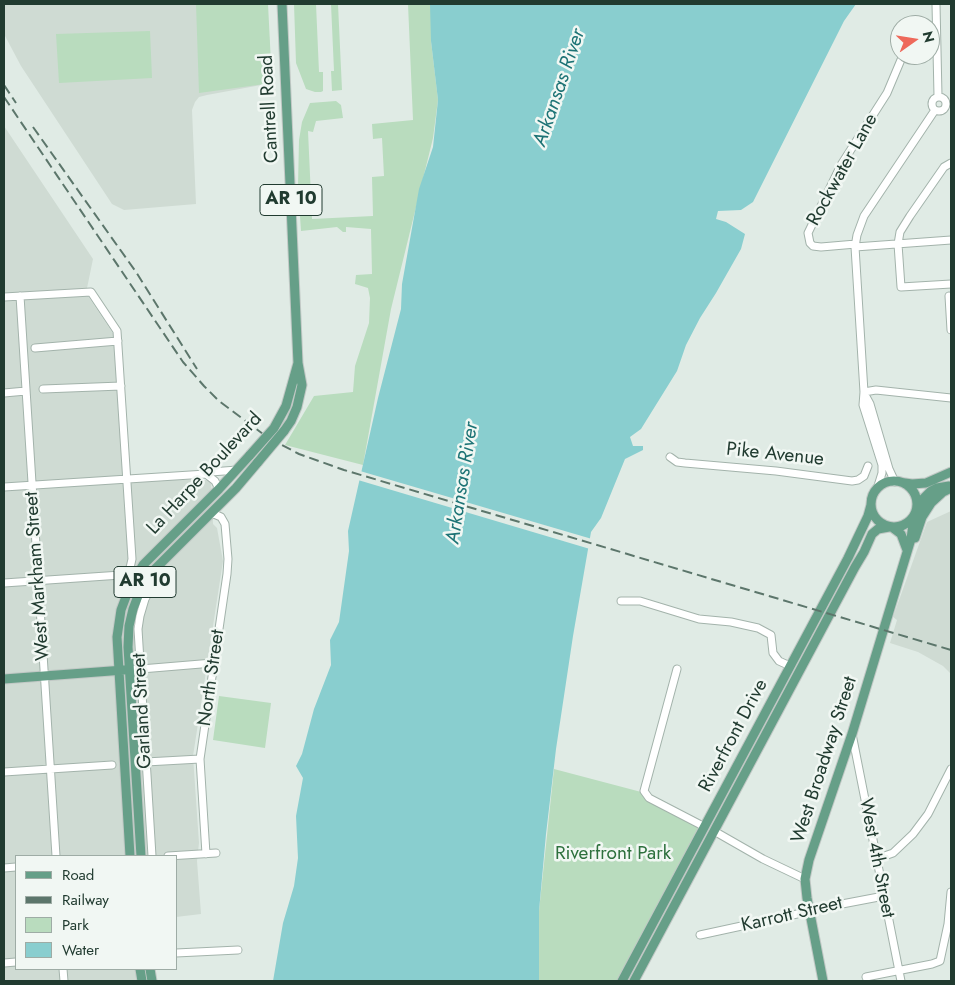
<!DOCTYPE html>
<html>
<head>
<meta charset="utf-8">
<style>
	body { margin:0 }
	#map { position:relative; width:955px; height:985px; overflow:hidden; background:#e0ebe5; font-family:Jost,sans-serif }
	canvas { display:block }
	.frame { position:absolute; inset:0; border:5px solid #213b30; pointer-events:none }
	.legend { position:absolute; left:15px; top:855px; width:162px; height:115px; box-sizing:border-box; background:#f1f7f3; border:1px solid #9eaca5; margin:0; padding:6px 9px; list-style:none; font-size:15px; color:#213b30 }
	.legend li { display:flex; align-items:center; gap:10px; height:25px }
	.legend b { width:25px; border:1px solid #9eaca5 }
	.north { position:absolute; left:890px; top:15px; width:50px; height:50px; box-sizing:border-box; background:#f1f7f3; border:1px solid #9eaca5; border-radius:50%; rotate:77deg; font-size:14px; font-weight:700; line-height:20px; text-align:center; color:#213b30 }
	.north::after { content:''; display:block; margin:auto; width:18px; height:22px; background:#ee695b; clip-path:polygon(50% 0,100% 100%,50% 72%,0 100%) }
</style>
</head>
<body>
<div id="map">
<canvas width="955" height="985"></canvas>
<div class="frame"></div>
<ul class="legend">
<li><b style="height:6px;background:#669f88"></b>Road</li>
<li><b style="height:6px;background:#5c766b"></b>Railway</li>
<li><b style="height:14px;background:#b9dcbe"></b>Park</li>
<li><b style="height:14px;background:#89cecf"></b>Water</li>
</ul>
<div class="north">N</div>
</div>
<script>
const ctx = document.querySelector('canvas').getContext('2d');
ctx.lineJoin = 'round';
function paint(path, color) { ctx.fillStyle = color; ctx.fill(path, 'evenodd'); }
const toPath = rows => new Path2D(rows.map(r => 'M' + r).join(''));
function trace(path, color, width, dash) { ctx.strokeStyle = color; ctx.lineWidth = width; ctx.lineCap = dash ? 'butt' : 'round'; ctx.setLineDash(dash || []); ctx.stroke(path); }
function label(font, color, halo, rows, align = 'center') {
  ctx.font = font + ' Jost,sans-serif'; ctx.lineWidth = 5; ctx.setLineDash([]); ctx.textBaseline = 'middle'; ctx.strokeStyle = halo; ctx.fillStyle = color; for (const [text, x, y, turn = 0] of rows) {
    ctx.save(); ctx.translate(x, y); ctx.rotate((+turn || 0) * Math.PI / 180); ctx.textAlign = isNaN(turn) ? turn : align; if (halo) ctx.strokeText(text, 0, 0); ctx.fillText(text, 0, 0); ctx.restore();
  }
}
paint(toPath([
	[4,4,267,4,272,83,207,95,199,97,195,102,192,110,196,204,124,210,112,204,21,66,4,34],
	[4,126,93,259,86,293,118,341,127,479,211,480,213,524,217,528,223,561,193,756,199,843,197,861,201,914,176,917,176,856,16,856,16,969,138,969,140,981,4,981],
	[951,511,951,674,943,666,918,652,890,643,897,620,893,617,927,522]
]), '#cfdbd3');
paint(toPath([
	[196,4,268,4,272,83,199,93],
	[294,4,316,4,319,72,323,72,323,91,321,92,315,92,306,89,296,63],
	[331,4,338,4,342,90,332,91,331,71,334,71],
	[408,4,431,4,431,41,438,100,433,138,391,309,363,465,285,445,314,396,353,392,355,366,369,323,370,298,368,288,355,284,356,275,372,274,371,229,346,227,346,232,343,232,337,227,301,231,298,186,299,140,302,122,310,103,336,101,341,105,343,118,316,121,313,132,308,131,312,219,373,216,372,177,384,176,382,138,373,139,372,124,413,120],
	[150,31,152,78,59,83,56,34],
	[219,696,271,703,265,748,213,740],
	[554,769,645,793,703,826,623,981,539,981,539,911]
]), '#b9dcbe');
paint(toPath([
	[430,4,856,4,844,21,753,202,741,210,718,211,716,219,726,222,745,234,741,249,716,293,700,318,686,345,677,371,641,429,630,437,633,446,643,446,643,450,625,459,601,518,591,532,573,636,556,749,546,834,539,911,539,981,273,981,283,923,294,886,298,858,296,816,303,778,296,766,302,754,314,709,331,665,330,640,339,622,349,551,348,531,378,398,401,309,402,284,419,189,433,147,438,100,431,41]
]), '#89cecf');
paint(toPath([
	[360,471,592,539,590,549,358,480]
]), '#e0ebe5');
const minor = toPath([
	[936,4,938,96],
	[916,25,919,21],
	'932 104a7 7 0 1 1 14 0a7 7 0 1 1-14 0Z',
	[951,163,944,167,910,216,900,232,898,244,901,287,951,284],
	[856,244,821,247,813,246,810,243,808,233,841,165,887,93,903,55],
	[855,247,951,240],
	[20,296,56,856],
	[949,296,951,330],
	[4,297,91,292,117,331,132,559,130,568,121,575,4,583],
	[35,348,118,341],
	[43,389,121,386],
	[864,392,876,390,951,398],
	[4,393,26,391],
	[864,393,870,404,889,469,895,482],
	[670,457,677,462,685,463,776,471,852,481,858,480,864,476,868,466],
	[206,474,215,481,219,489],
	[4,487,206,474,211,472,237,470],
	[877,489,882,473,882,465,863,405,864,392,855,247,857,235,864,216,935,110],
	[621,601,640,601,699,619,731,622,758,628,771,635,773,653,779,661,790,666],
	[677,669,644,791,649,798,703,826],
	[129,670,213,663],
	[852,734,901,981],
	[146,762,200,759],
	[4,772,112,765],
	[714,831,763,859,805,879],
	[206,854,200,759,227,574,228,559,225,524,221,517,214,514,208,516],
	[152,856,138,629,140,616,145,599,153,584,165,572],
	[168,856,216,853],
	[876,859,893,853,913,834,928,814,951,769],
	[4,868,16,867],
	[700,935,797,914,821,908,884,896],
	[176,953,238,950],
	[4,963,16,962],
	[63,969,64,981],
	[866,977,932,964,940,961,948,924,951,892]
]);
const major = toPath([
	[282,4,298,363,302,385,297,407,291,421,284,431],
	[274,428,286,406,298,363],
	'871 504a23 23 0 1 1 46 0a23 23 0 1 1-46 0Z',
	[905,483,912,484,926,483,951,472],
	[917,509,923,499,931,491,937,488,949,486],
	[893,528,901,534,907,550],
	[915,538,922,517,931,503,943,492,951,488],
	[4,679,124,670],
	[130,856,117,637,121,610,130,586,143,565,219,489,250,455],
	[141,856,128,647,129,626,133,609,141,588,150,574,236,488,258,462],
	[140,969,142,981],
	[150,969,152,981],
	[622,981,848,558,868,516,871,505],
	[634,981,855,567,864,552,872,534,878,529,889,527],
	[823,981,807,898,805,879,809,860,852,734,911,539,914,517]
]);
trace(minor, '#a3b3ab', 9);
trace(major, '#c1c8c5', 11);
trace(minor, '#fff', 7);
trace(major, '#669f88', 9);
trace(toPath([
	[4,85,16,103],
	[4,97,183,362,204,386,219,401,267,437,299,454,344,470,951,650],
	[33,127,136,272,197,369]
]), '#5c766b', 2, [10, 5]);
const majorBridge = toPath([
	[250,455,274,428],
	[258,462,284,431]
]);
trace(majorBridge, '#c1c8c5', 11, []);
trace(majorBridge, '#669f88', 9);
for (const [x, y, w] of [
	[291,200,62],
	[145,582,62]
]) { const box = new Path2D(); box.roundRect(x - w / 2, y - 15.5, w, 31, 4); ctx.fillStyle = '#f1f7f3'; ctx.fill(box); trace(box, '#213b30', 1); }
label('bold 18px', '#213b30', null, [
	["AR 10",291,200],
	["AR 10",145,582]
]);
label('19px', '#213b30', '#f1f7f3', [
	["Cantrell Road",270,109,-93],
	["Rockwater Lane",843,170,-61],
	["Pike Avenue",775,455,6],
	["La Harpe Boulevard",205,474,-47],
	["West Markham Street",38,576,-94],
	["North Street",212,678,-82],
	["Garland Street",143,711,-93],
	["Riverfront Drive",734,736,-62],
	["West Broadway Street",825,760,-72],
	["West 4th Street",876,858,79],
	["Karrott Street",792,915,-13]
]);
label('19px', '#2d703d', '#f1f7f3', [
	["Riverfront Park",613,854]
]);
label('italic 20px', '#1d7375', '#f1f7f3', [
	["Arkansas River",560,88,-71],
	["Arkansas River",463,483,-81]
]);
</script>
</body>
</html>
